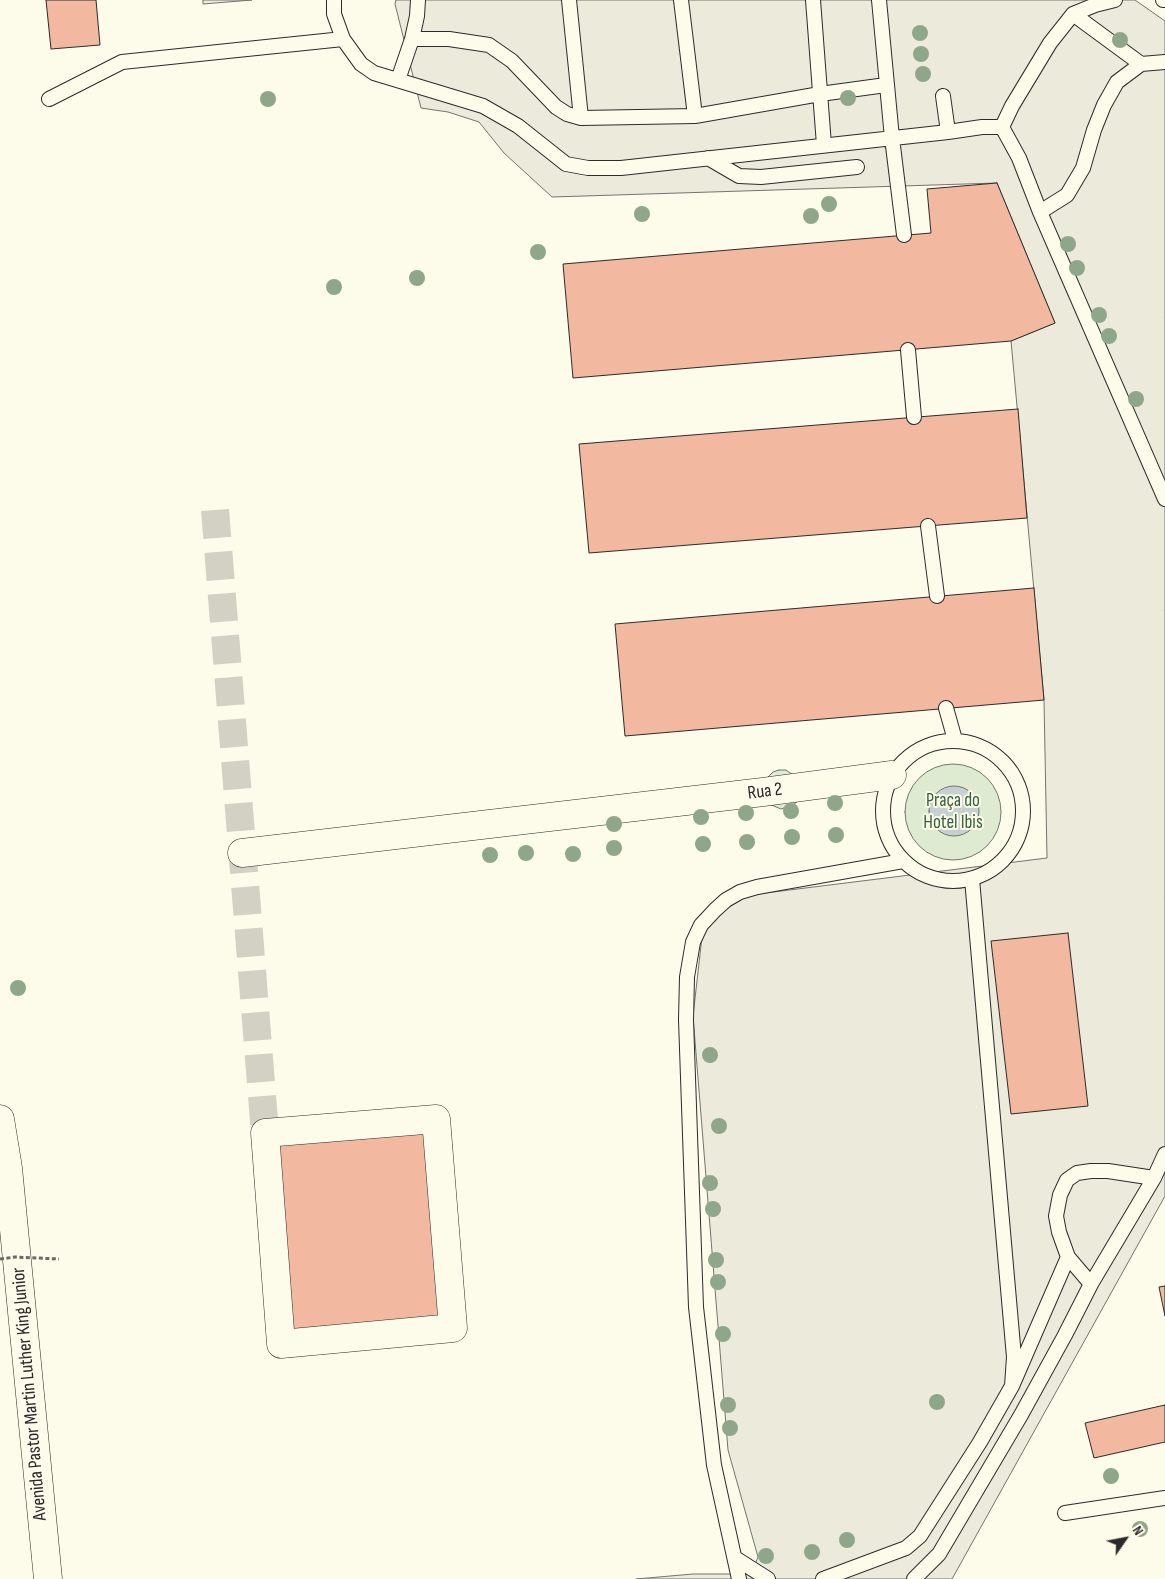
<!DOCTYPE html>
<html>
<head>
<meta charset="utf-8">
<style>
	body { margin:0 }
	#map { position:relative; width:1165px; height:1579px; overflow:hidden; background:#fdfbea; font-family:"Sofia Sans Condensed",sans-serif }
	canvas { display:block }
	.north { position:absolute; left:1100px; top:1514px; width:50px; height:50px; -webkit-text-stroke:4px #fdfbea; paint-order:stroke; rotate:57deg; font-size:14px; font-weight:700; line-height:20px; text-align:center; color:#2b2b2b }
	.north::after { content:''; display:block; margin:auto; width:18px; height:22px; background:#2b2b2b; clip-path:polygon(50% 0,100% 100%,50% 72%,0 100%) }
</style>
</head>
<body>
<div id="map">
<canvas width="1165" height="1579"></canvas>
<div class="north">N</div>
</div>
<script>
const ctx = document.querySelector('canvas').getContext('2d');
ctx.lineJoin = 'round';
function paint(path, color) { ctx.fillStyle = color; ctx.fill(path, 'evenodd'); }
const toPath = rows => new Path2D(rows.map(r => 'M' + r).join(''));
function trace(path, color, width, dash) { ctx.strokeStyle = color; ctx.lineWidth = width; ctx.lineCap = dash ? 'butt' : 'round'; ctx.setLineDash(dash || []); ctx.stroke(path); }
function label(font, color, halo, rows, align = 'center') {
  ctx.font = font + ' "Sofia Sans Condensed",sans-serif'; ctx.lineWidth = 4; ctx.setLineDash([]); ctx.textBaseline = 'middle'; ctx.strokeStyle = halo; ctx.fillStyle = color; for (const [text, x, y, turn = 0] of rows) {
    ctx.save(); ctx.translate(x, y); ctx.rotate((+turn || 0) * Math.PI / 180); ctx.textAlign = isNaN(turn) ? turn : align; if (halo) ctx.strokeText(text, 0, 0); ctx.fillText(text, 0, 0); ctx.restore();
  }
}
const green = toPath([
	'905 812a48 48 0 1 1 96 0a48 48 0 1 1-96 0Z',
	[779,770,786,770,796,777,798,801,793,805,781,809,769,804,764,781,773,772,779,770]
]);
paint(green, '#deebd1');
trace(green, '#74746e', 1);
const parking = toPath([
	[203,0,252,0,203,4,203,0],
	[396,0,1135,0,1165,21,1165,1196,952,1579,636,1579,693,1574,751,1574,758,1557,728,1450,693,1016,702,937,716,915,749,895,1047,858,1044,700,1011,341,1055,323,997,183,552,197,504,153,479,122,448,112,421,108,395,4,396,0]
]);
paint(parking, '#eceadb');
trace(parking, '#74746e', 1);
const water = toPath([
	'929 811a25 25 0 1 1 50 0a25 25 0 1 1-50 0Z'
]);
paint(water, '#c7d0d0');
trace(water, '#74746e', 1);
const building = toPath([
	[46,0,96,0,100,45,51,49,46,0],
	[997,183,1055,323,1011,341,573,378,563,264,931,233,927,189,997,183],
	[1018,409,1027,518,589,553,579,444,1018,409],
	[1034,588,1044,700,625,736,615,624,1034,588],
	[1068,933,1088,1106,1011,1114,991,941,1068,933],
	[436,1119,453,1328,281,1344,265,1133,436,1119],
	[1165,1286,1165,1316,1159,1287,1165,1286],
	[1165,1405,1165,1442,1094,1458,1085,1423,1165,1405]
]);
paint(building, '#f2b8a0');
trace(building, '#2b2b2b', 1);
trace(toPath([
	[215,510,265,1133]
]), '#d3d1c4', 28, [28, 14]);
const lane = toPath([
	[334,0,334,14,343,39,361,64,374,73,483,106,518,126,566,164,588,168,621,168,948,132,943,96],
	[569,0,581,118],
	[681,0,695,116],
	[813,0,824,145],
	[879,0,892,138,904,235],
	[1163,0,1165,0],
	[1073,14,1141,64],
	[412,39,449,39,489,45,512,61,556,107,567,114,581,118,695,116,820,94,886,85],
	[398,80,412,39,417,16,418,0],
	[49,99,122,62,343,39],
	[1002,127,1019,158,1040,212,1165,499],
	[1002,127,1012,106,1050,43,1073,14,1095,5,1115,0],
	[948,132,982,127,1002,127],
	[708,158,739,176,761,177,857,167],
	[1040,212,1067,195,1083,168,1094,130,1104,105,1117,82,1141,64,1165,62],
	[908,350,914,417],
	[928,526,937,596],
	[946,708,955,740],
	'883 811a70 70 0 1 1 140 0a70 70 0 1 1-140 0Z',
	[972,879,1014,1357,1012,1386],
	[1091,1284,1068,1257,1059,1232,1056,1216,1060,1195,1067,1180,1077,1173,1091,1171,1108,1171,1154,1178],
	[1065,1513,1165,1498],
	[735,1558,768,1579],
	[739,1579,714,1465,696,1307,686,1020,687,977,693,942,701,925,715,910,726,900,740,892,757,887,903,861],
	[823,1579,906,1548,920,1536,980,1442,1012,1386,1068,1257],
	[914,1579,939,1554,1021,1415,1065,1335,1091,1284,1154,1178,1165,1154]
]);
const street = toPath([
	[242,853,763,792,892,775],
	[436,1119,453,1328,281,1344,265,1133,436,1119]
]);
const primary = toPath([
	[0,1119,8,1168,48,1579]
]);
trace(lane, '#2b2b2b', 16);
trace(street, '#2b2b2b', 29);
trace(primary, '#2b2b2b', 29);
trace(lane, '#fdfbea', 14);
trace(street, '#fdfbea', 28);
trace(primary, '#fdfbea', 28);
trace(toPath([
	[0,1259,15,1257,59,1259]
]), '#6a6964', 3, [4, 2.5]);
ctx.fillStyle = '#8ea78a';
for (const [x, y] of [
	[920,33],
	[1120,40],
	[921,54],
	[923,74],
	[848,98],
	[268,99],
	[829,204],
	[642,214],
	[811,216],
	[1068,244],
	[538,252],
	[1077,268],
	[417,278],
	[334,287],
	[1099,315],
	[1109,336],
	[1136,399],
	[835,803],
	[791,811],
	[746,813],
	[701,817],
	[614,824],
	[836,835],
	[792,837],
	[747,842],
	[703,844],
	[614,848],
	[526,853],
	[573,854],
	[490,855],
	[18,988],
	[710,1055],
	[719,1126],
	[710,1183],
	[713,1209],
	[716,1260],
	[718,1282],
	[723,1334],
	[937,1402],
	[728,1405],
	[730,1428],
	[1111,1476],
	[1140,1529],
	[847,1540],
	[812,1552],
	[766,1556]
]) { ctx.beginPath(); ctx.arc(x, y, 8, 0, 2 * Math.PI); ctx.fill(); }
label('19px', '#2b2b2b', '#fdfbea', [
	["Rua 2",765,792,-7],
	["Avenida Pastor Martin Luther King Junior",30,1394,-95]
]);
label('19px', '#34623c', '#fdfbea', [
	["Praça do",953,801],
	["Hotel Ibis",953,823]
]);
</script>
</body>
</html>
